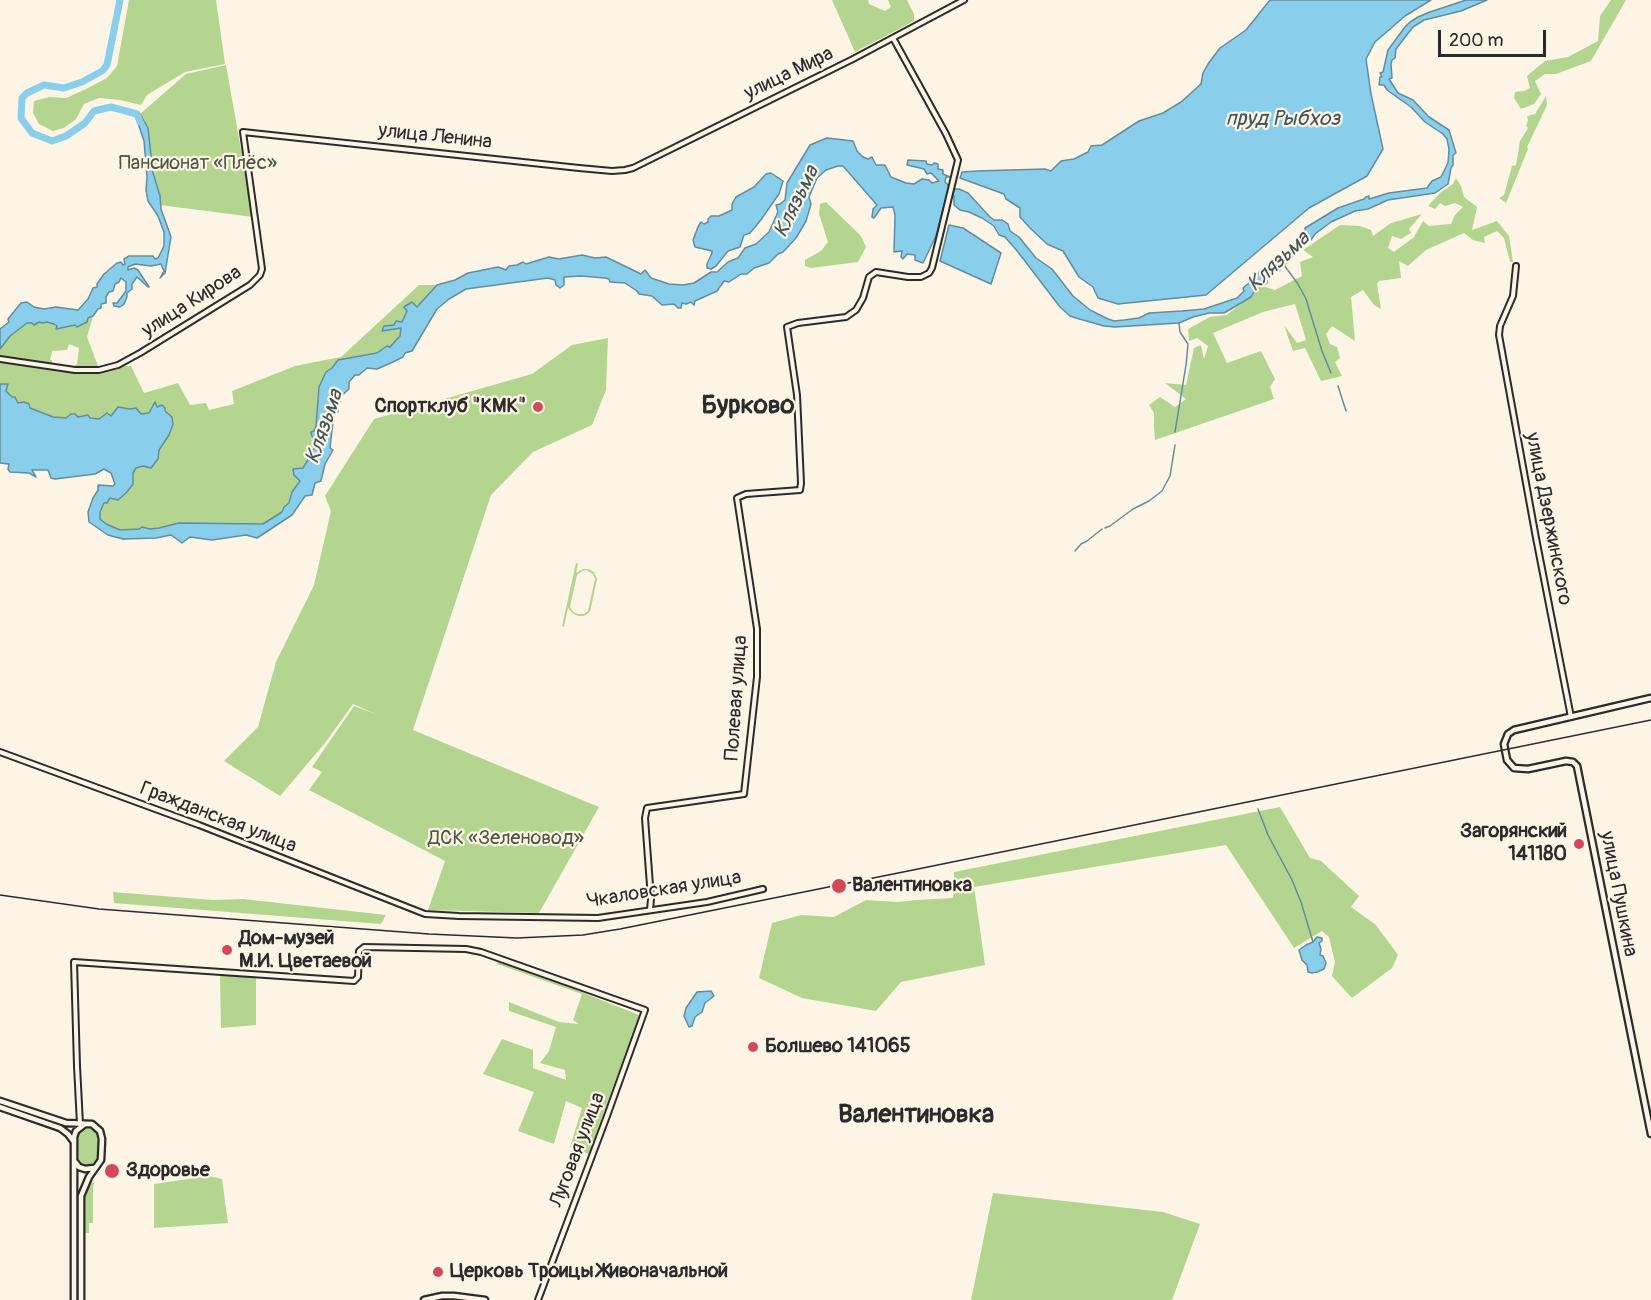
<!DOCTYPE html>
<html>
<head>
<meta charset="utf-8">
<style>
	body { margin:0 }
	#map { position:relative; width:1651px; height:1300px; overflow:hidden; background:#fcf5e5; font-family:Pangolin,sans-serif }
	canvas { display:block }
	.scale { position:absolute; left:1438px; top:30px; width:108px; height:27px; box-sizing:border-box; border:3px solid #2b2b2b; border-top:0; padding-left:8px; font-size:18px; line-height:21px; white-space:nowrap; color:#2b2b2b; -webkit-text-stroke:4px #fcf5e5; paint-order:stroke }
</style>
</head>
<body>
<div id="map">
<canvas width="1651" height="1300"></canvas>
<div class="scale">200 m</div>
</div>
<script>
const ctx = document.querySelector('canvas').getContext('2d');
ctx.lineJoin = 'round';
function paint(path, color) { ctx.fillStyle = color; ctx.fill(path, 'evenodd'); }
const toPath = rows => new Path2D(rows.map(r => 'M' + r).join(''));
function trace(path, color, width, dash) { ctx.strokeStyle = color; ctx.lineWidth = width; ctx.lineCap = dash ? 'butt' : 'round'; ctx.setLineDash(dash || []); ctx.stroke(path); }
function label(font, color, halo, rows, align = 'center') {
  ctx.font = font + ' Pangolin,sans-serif'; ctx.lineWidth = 4.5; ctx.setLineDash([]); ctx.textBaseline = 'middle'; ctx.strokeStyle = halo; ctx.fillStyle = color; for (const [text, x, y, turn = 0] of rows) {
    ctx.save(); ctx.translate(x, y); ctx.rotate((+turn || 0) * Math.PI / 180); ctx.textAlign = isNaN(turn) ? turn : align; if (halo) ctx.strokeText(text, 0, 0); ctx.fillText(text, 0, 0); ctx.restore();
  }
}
paint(toPath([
	[129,0,216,0,225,64,185,72,147,95,141,105,120,100,99,98,84,104,76,119,64,128,53,131,39,124,33,113,34,101,49,97,66,98,86,89,107,78,117,66],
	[832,0,868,0,869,4,885,11,891,7,888,0,907,0,914,14,914,21,855,52],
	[1611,0,1626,0,1591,61,1556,74,1545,74,1535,81,1541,94,1534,104,1521,109,1514,98,1515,92,1524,91,1530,88,1527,76,1545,61,1568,57,1598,41,1600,16],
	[226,65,253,217,160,205,153,173,148,128,140,114,186,74],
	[1546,96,1547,105,1527,147,1528,149,1506,203,1499,198,1504,195,1512,166,1516,165,1520,141,1528,128,1526,126,1528,120,1527,116,1535,114],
	[1456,178,1461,186,1464,197,1477,207,1472,230,1497,221,1509,236,1513,262,1510,262,1504,238,1497,231,1484,237,1485,243,1473,240,1464,233,1426,250,1408,266,1399,261,1401,278,1379,281,1377,284,1381,309,1374,305,1363,290,1351,297,1355,341,1332,326,1326,334,1330,344,1337,347,1340,358,1335,362,1342,376,1321,381,1305,348,1293,351,1284,325,1297,343,1306,340,1295,304,1263,312,1213,333,1227,363,1261,351,1275,379,1270,387,1274,399,1155,440,1154,427,1154,413,1149,405,1160,397,1175,407,1186,399,1165,383,1186,385,1194,348,1201,345,1204,359,1208,346,1197,338,1189,341,1188,329,1210,317,1227,315,1262,286,1275,290,1302,276,1300,262,1313,257,1303,250,1340,225,1360,226,1371,230,1373,236,1391,223,1422,214,1409,229,1411,233,1401,239,1392,236,1388,248,1394,252,1414,237,1423,221,1429,226,1451,224,1455,215,1463,207,1455,203,1445,206,1440,203,1435,209,1428,206,1441,192,1453,184],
	[826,202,861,236,866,247,858,262,811,268,805,266,805,260,821,251,828,242,819,214,820,204],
	[419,285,437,285,417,307,412,302,405,306,407,311,402,323,400,336,390,347,387,346,377,353,338,360,332,368,326,372,314,432,311,432,311,438,315,448,302,468,294,475,300,481,292,492,289,503,284,507,282,512,263,524,179,523,159,528,150,529,142,527,139,529,120,530,106,524,100,519,100,512,104,503,133,484,133,473,136,468,143,466,159,450,169,435,173,424,149,413,141,414,136,408,130,409,118,407,111,416,99,419,90,418,88,415,78,417,74,414,71,414,66,418,53,417,18,403,15,397,12,397,6,391,7,384,0,384,0,349,10,336,27,323,47,322,54,324,57,327,57,328,75,325,93,316,87,337,98,366,131,366,144,393,178,383,190,405,206,403,209,410,234,404,232,391,295,366,341,357],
	[69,344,79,348,77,364,73,367,52,366,52,360,50,360,52,351,67,350],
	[608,338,606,390,592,425,533,452,491,495,413,730,599,807,539,913,428,910,445,861,309,790,322,772,312,767,354,706,378,715,353,704,325,743,280,796,224,761,258,727,276,662,314,585,331,511,325,496,374,419,532,374,572,345],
	[576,563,578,564,576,573,583,569,588,569,594,572,597,579,590,612,584,616,578,616,572,613,568,608,564,627,562,626],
	[586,570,593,574,595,579,588,611,584,614,578,614,573,612,570,607,577,575,582,571],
	[1280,807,1310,858,1321,861,1359,896,1351,907,1376,925,1398,955,1392,968,1352,998,1332,976,1335,962,1329,937,1322,931,1294,948,1226,845,974,887,985,965,901,982,876,1011,802,998,759,978,772,923,801,915,834,917,866,900,898,902,916,900,953,898,954,872],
	[113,892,213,900,243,899,386,915,381,924,114,903],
	[498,959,639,1015,589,1154,570,1147,582,1108,566,1101,554,1144,518,1131,534,1092,483,1074,502,1039,533,1050,533,1068,566,1080,565,1070,540,1063,549,1051,556,1027,509,1011,509,1002,559,1022,579,1024,573,1020,582,994,497,964],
	[220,974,256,977,256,1025,221,1028],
	[88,1127,93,1128,98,1135,99,1158,94,1165,88,1167,80,1164,78,1161,77,1136,80,1130],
	[209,1176,222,1179,228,1223,154,1228,154,1184],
	[89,1182,94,1183,93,1188,93,1223,89,1223,89,1233,84,1233,84,1197],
	[993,1193,1163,1212,1200,1224,1172,1300,971,1300]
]), '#b3d590');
const water = toPath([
	[1270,0,1431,0,1405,16,1375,42,1366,59,1371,94,1383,149,1367,176,1309,208,1206,295,1118,304,1098,298,1093,287,1079,277,1063,251,1047,244,1030,228,1020,217,1020,208,1006,199,1004,194,960,178,962,172,977,171,1045,169,1051,171,1061,161,1074,159,1088,152,1091,146,1102,145,1139,121,1163,113,1181,102,1201,84,1203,73,1208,64,1220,48,1246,30,1270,0],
	[1466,0,1487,0,1461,11,1424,20,1413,27,1396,49,1395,58,1392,60,1391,64,1392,78,1389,79,1398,93,1413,100,1429,117,1449,130,1456,153,1453,155,1453,165,1451,168,1448,184,1435,193,1388,200,1368,209,1355,211,1331,222,1315,234,1311,240,1307,241,1280,270,1275,272,1267,279,1267,283,1255,290,1251,297,1224,313,1209,313,1193,317,1179,323,1115,327,1104,326,1076,318,1070,316,1060,307,1018,252,1005,237,999,235,994,226,982,218,969,212,960,210,954,205,954,196,953,195,954,189,959,189,968,193,989,216,994,220,1002,220,1008,224,1010,231,1019,237,1036,258,1052,269,1073,296,1090,310,1108,319,1114,321,1124,320,1139,318,1149,313,1182,311,1204,309,1237,298,1244,291,1243,288,1257,276,1259,272,1268,264,1277,261,1291,248,1292,245,1296,242,1295,240,1299,237,1299,234,1305,231,1305,228,1338,208,1364,199,1366,197,1369,196,1369,199,1389,193,1427,188,1432,181,1441,177,1448,163,1449,149,1447,139,1443,134,1425,122,1411,107,1387,90,1384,85,1379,85,1380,77,1382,77,1380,73,1383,72,1388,50,1405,27,1410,22,1418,17,1430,12,1466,0],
	[135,114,140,114,148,128,153,173,160,196,161,209,171,237,165,273,160,278,164,271,161,264,151,266,135,264,128,267,128,270,134,268,138,270,149,287,148,287,137,277,132,284,132,289,127,293,127,297,124,304,120,307,114,306,113,303,117,303,126,291,126,282,121,278,119,282,115,284,113,291,109,292,106,297,106,303,101,304,101,308,98,309,93,316,88,318,87,322,77,327,75,325,56,329,57,326,54,324,47,322,42,323,39,322,34,325,32,323,27,323,10,336,0,349,0,329,9,322,8,319,21,303,27,302,34,307,44,309,56,307,78,310,88,299,93,288,97,287,97,284,104,274,117,263,121,262,123,265,125,264,124,259,129,256,153,256,155,259,158,258,164,246,164,232,158,216,148,201,146,190,147,177,144,141,135,114],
	[827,138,853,141,857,151,863,157,868,159,872,157,876,165,885,165,891,177,906,183,914,184,922,179,929,180,932,183,939,181,931,173,927,174,924,169,907,165,908,160,926,161,927,164,932,165,934,163,938,164,938,169,943,170,943,174,950,177,946,177,945,182,951,188,947,194,936,236,923,263,915,260,915,255,907,254,903,259,901,257,902,251,894,252,895,215,893,207,881,208,874,218,872,217,873,209,877,205,843,166,838,166,826,170,817,178,809,197,811,204,806,221,796,238,783,252,778,254,769,263,754,268,747,274,741,274,729,282,724,281,717,291,695,301,694,305,691,302,686,304,682,303,681,308,678,308,674,304,662,305,652,296,639,294,637,291,625,283,610,282,609,279,605,278,581,276,564,277,564,285,560,288,556,285,555,280,548,278,466,289,449,299,437,309,412,351,405,353,403,357,393,362,377,369,367,368,359,375,355,375,349,382,349,389,339,398,340,402,337,406,338,412,334,413,330,448,333,450,325,464,321,481,315,483,312,495,305,496,292,515,257,538,246,535,212,540,190,537,182,543,171,535,156,538,123,539,108,535,89,522,88,512,93,498,98,490,98,485,113,486,115,484,111,473,104,469,95,474,55,479,51,478,48,470,32,470,36,477,29,473,10,472,8,469,9,464,0,463,0,384,8,384,6,391,12,397,15,397,18,403,24,402,29,404,30,408,53,417,66,418,71,414,75,414,78,417,88,415,90,418,99,419,107,413,111,416,118,407,130,409,136,408,141,414,149,413,155,402,157,407,162,405,165,408,165,411,172,417,173,424,169,435,159,450,158,459,151,468,143,466,136,468,133,473,133,484,126,493,118,500,110,498,107,503,104,503,100,512,100,519,106,524,120,530,139,529,142,527,150,529,159,528,179,523,263,524,282,512,284,507,289,503,292,492,300,481,294,475,293,469,303,468,309,458,310,452,315,448,311,432,314,431,316,426,319,387,326,372,332,368,338,360,377,353,387,346,390,347,400,336,401,328,382,331,384,326,394,325,396,321,402,322,407,311,404,307,412,302,417,307,437,285,455,280,468,273,498,267,506,270,509,266,517,265,523,262,526,264,549,257,559,259,582,255,595,258,606,257,641,274,645,270,651,278,669,284,683,285,694,283,711,272,717,272,728,262,738,258,745,248,756,244,769,232,778,212,776,205,780,204,785,200,787,183,810,145,827,138],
	[771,173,783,181,779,194,760,221,750,233,744,235,740,247,728,251,716,266,711,269,707,268,707,264,712,253,712,251,695,247,693,240,698,227,701,222,704,224,708,222,708,219,711,216,719,216,732,210,732,204,736,197,754,187,766,174,771,173],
	[949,225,963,228,1001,253,991,284,940,261,949,225],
	[1317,937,1322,938,1322,941,1319,943,1321,949,1320,955,1323,956,1326,963,1324,969,1317,972,1312,973,1308,972,1307,965,1302,960,1299,950,1306,945,1313,942,1317,937],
	[711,991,714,996,705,1003,702,1012,695,1017,692,1026,689,1027,684,1016,686,1008,697,992,711,991]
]);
paint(water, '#89cfeb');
trace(water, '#638d9e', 1.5);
trace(toPath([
	[1284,265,1298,284,1306,299,1322,351,1331,373],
	[1338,386,1346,411],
	[1175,432,1186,365,1188,344,1180,332,1179,323],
	[1105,528,1110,526,1133,509,1149,501,1162,491,1170,476,1175,445],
	[1075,551,1081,544,1087,541,1102,529],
	[1258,809,1268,835,1292,880,1301,902,1313,942]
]), '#638d9e', 1.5);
trace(toPath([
	[120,0,107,65,102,71,82,82,64,88,44,85,27,93,22,98,21,118,32,133,52,141,66,136,85,123,94,111,111,107,137,114,140,122]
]), '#89cfeb', 7);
const tertiary = toPath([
	[1516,266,1513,296,1500,326,1499,335,1536,538,1571,717],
	[0,359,75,370,99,370,118,365,140,353,250,285,260,275,262,269,243,132,579,168,612,171,625,170,633,168,853,59,964,0],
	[0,752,199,825,425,914,459,916,598,918,707,902,763,889],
	[650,910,651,899,645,818,647,808,744,794,757,677,757,629,737,498,746,494,800,490,801,483,797,395,787,327,798,323,846,317,856,310,863,298,869,277,876,272,908,277,921,277,929,273,932,268,958,160,946,134,893,38],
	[80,1124,77,1066,74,962,354,981,358,977,359,951,364,947,466,949,481,952,645,1010,607,1116,538,1300]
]);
const secondary = toPath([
	[1651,698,1514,730,1508,734,1504,744,1507,760,1514,768,1528,769,1566,761,1573,762,1577,766,1651,1134],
	[0,1101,66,1123,92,1124,100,1131,102,1139,101,1160,89,1177,81,1196,81,1300],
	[0,1107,60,1128,68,1134,74,1142],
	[75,1162,79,1167,85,1169,94,1168],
	[74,1300,74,1137,76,1131,85,1124],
	[424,1300,442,1296,454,1296,485,1300]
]);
trace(tertiary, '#2b2b2b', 8);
trace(secondary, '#2b2b2b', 9);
trace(tertiary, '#fcf5e5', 4);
trace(secondary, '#fcf5e5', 4.5);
trace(toPath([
	[0,895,99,909,429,934,517,938,583,935,620,929,913,870,1651,720]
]), '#2b2b2b', 1.5);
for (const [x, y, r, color] of [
	[538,407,6,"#d1495b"],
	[1579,844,6,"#d1495b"],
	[839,886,8,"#d1495b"],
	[227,950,6,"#d1495b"],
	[753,1047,6,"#d1495b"],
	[112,1171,8,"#d1495b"],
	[438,1272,6,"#d1495b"]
]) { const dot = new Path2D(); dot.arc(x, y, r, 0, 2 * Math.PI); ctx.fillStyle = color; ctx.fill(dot); trace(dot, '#fcf5e5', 2); }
label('20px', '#2b2b2b', '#fcf5e5', [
	["улица Мира",789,74,-26],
	["улица Ленина",435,137,6],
	["улица Кирова",192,302,-33],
	["улица Дзержинского",1548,519,79],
	["Полевая улица",737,698,-86],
	["Гражданская улица",218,818,21],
	["Чкаловская улица",664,890,-9],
	["улица Пушкина",1618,894,79],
	["Луговая улица",578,1150,-69]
]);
label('20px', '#4d5644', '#fcf5e5', [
	["Пансионат «Плёс»",198,164],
	["ДСК «Зеленовод»",506,839]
]);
label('bold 20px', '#2b2b2b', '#fcf5e5', [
	["Спортклуб \"КМК\"",526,407,"right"],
	["Загорянский",1567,832,"right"],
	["141180",1567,855,"right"],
	["Валентиновка",852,886],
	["Дом-музей",239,939],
	["М.И. Цветаевой",239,962],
	["Болшево 141065",765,1047],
	["Здоровье",126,1171],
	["Церковь Троицы Живоначальной",450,1272]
], 'left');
label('italic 21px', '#42545b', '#fcf5e5', [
	["пруд Рыбхоз",1283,120],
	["Клязьма",797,202,-64],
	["Клязьма",1279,262,-43],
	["Клязьма",325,427,-71]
]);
label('bold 26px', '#2b2b2b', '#fcf5e5', [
	["Бурково",748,406],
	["Валентиновка",916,1115]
]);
</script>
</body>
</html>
